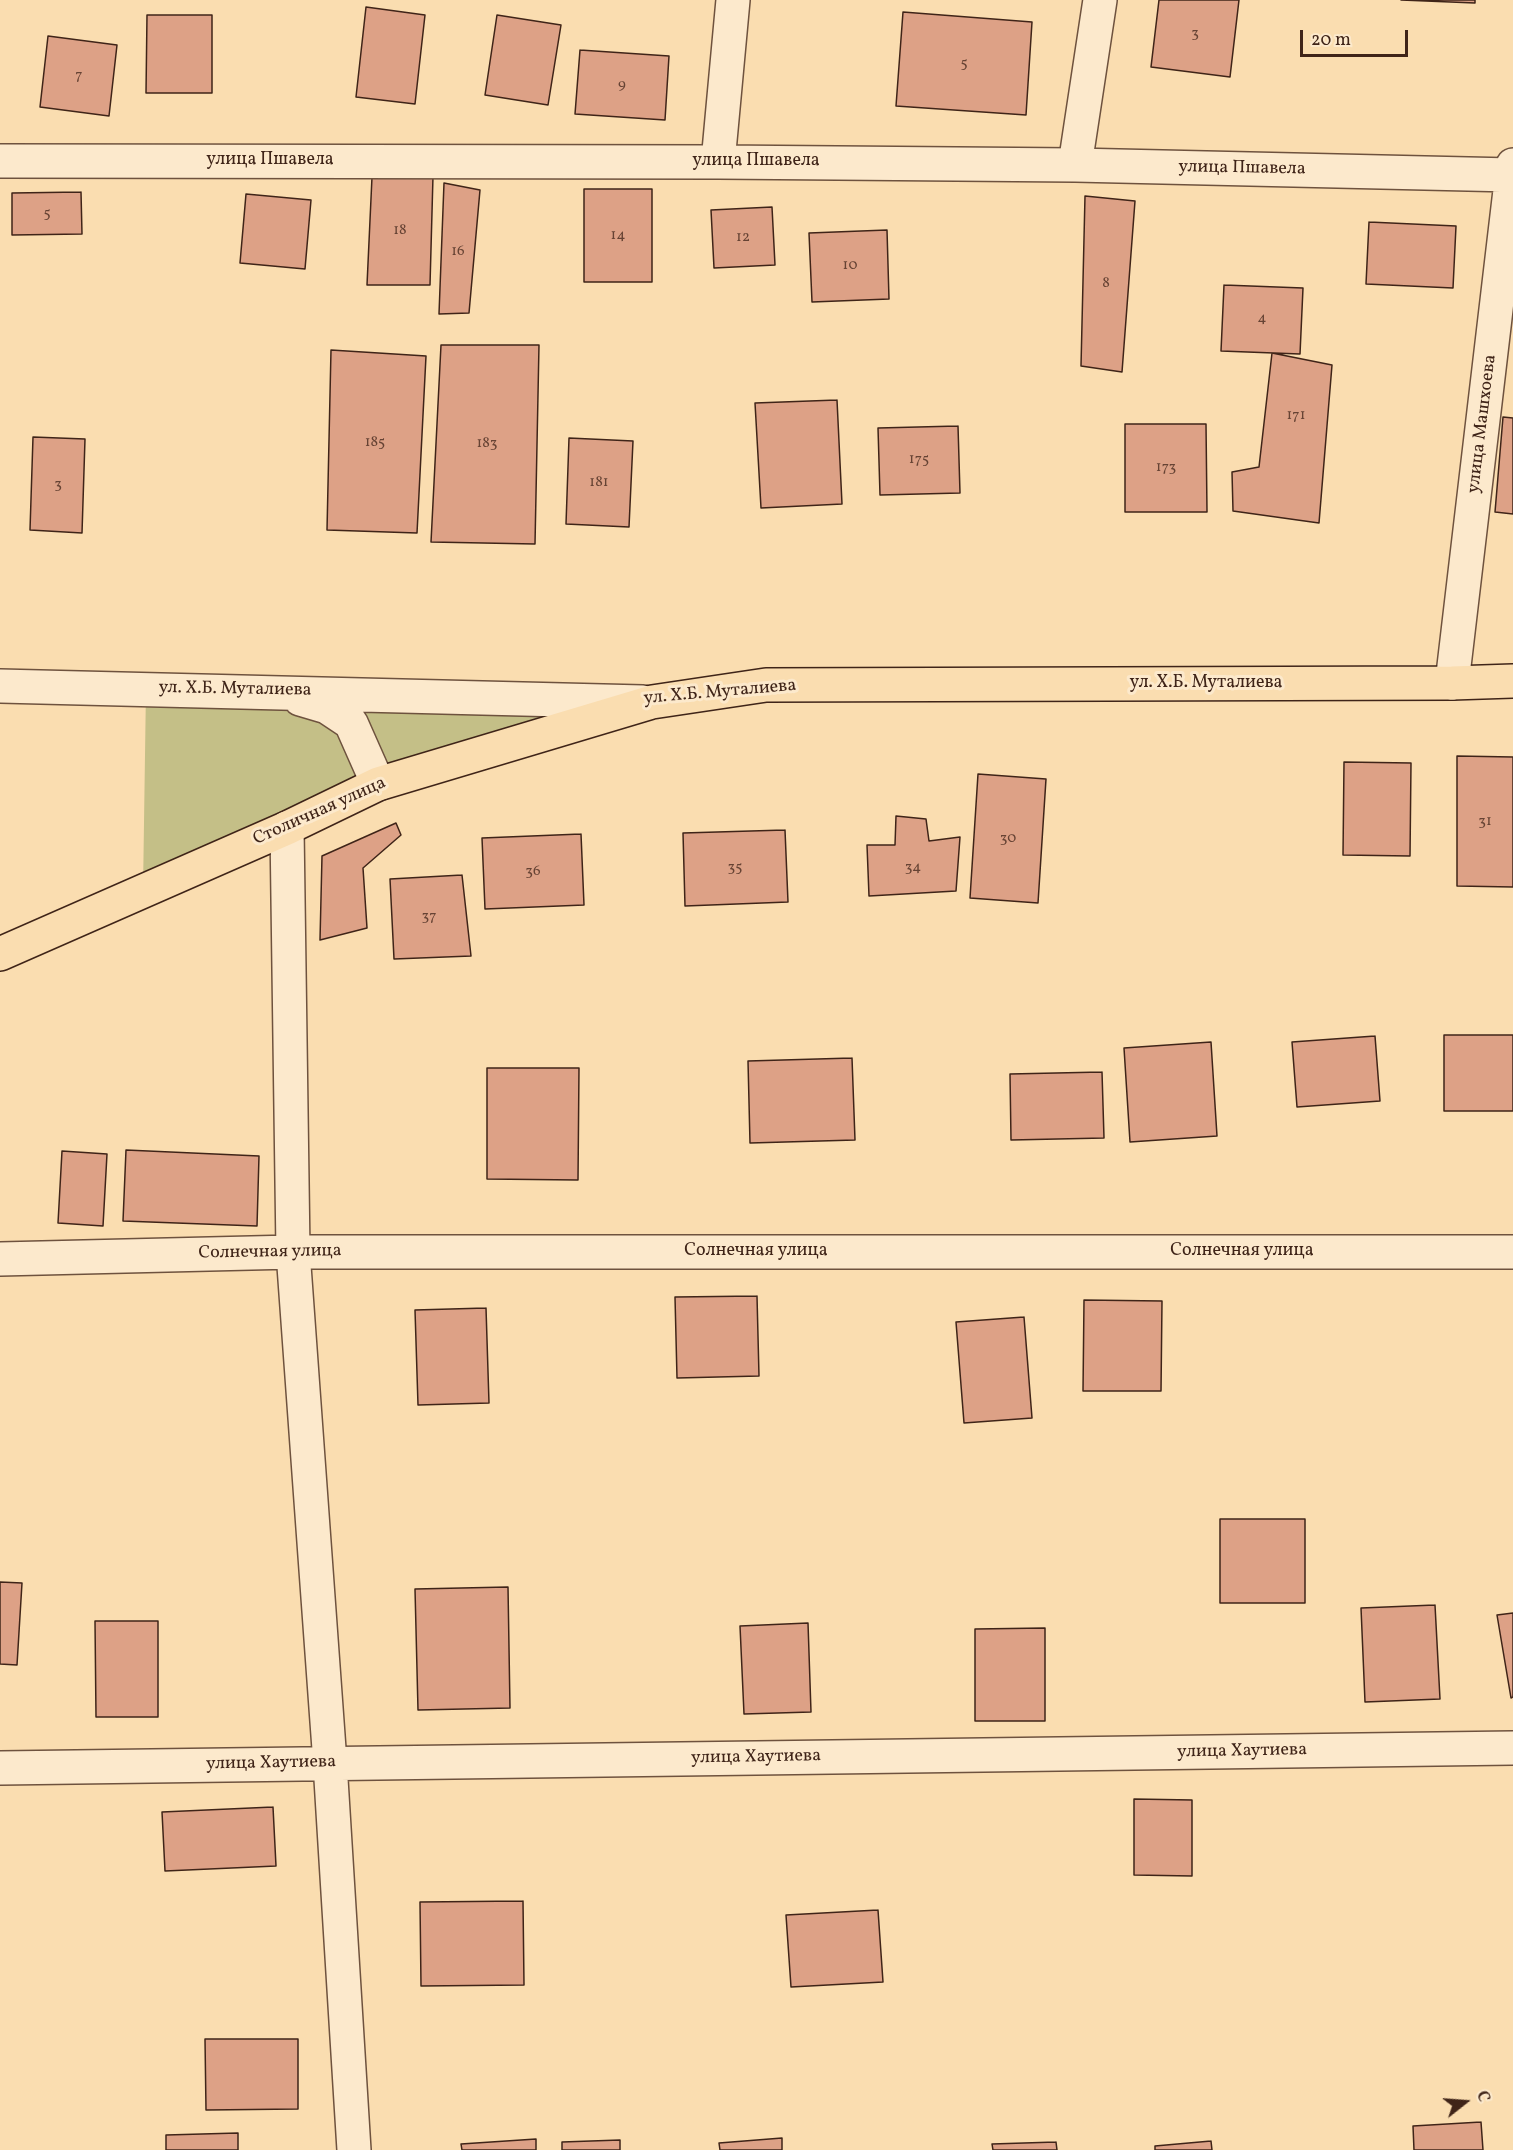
<!DOCTYPE html>
<html>
<head>
<meta charset="utf-8">
<style>
	body { margin:0 }
	#map { position:relative; width:1513px; height:2150px; overflow:hidden; background:#faddb0; font-family:Vollkorn,serif }
	canvas { display:block }
	.north { position:absolute; left:1435px; top:2072px; width:60px; height:60px; -webkit-text-stroke:4px #fce9cc; paint-order:stroke; rotate:73deg; font-size:16px; font-weight:700; line-height:24px; text-align:center; color:#3f2418 }
	.north::after { content:''; display:block; margin:auto; width:21px; height:27px; background:#3f2418; clip-path:polygon(50% 0,100% 100%,50% 72%,0 100%) }
	.scale { position:absolute; left:1300px; top:30px; width:108px; height:27px; box-sizing:border-box; border:3px solid #3f2418; border-top:0; padding-left:8px; font-size:18px; line-height:21px; white-space:nowrap; color:#3f2418; -webkit-text-stroke:4px #fce9cc; paint-order:stroke }
</style>
</head>
<body>
<div id="map">
<canvas width="1513" height="2150"></canvas>
<div class="north">С</div>
<div class="scale">20 m</div>
</div>
<script>
const ctx = document.querySelector('canvas').getContext('2d');
ctx.lineJoin = 'round';
function paint(path, color) { ctx.fillStyle = color; ctx.fill(path, 'evenodd'); }
const toPath = rows => new Path2D(rows.map(r => 'M' + r).join(''));
function trace(path, color, width, dash) { ctx.strokeStyle = color; ctx.lineWidth = width; ctx.lineCap = dash ? 'butt' : 'round'; ctx.setLineDash(dash || []); ctx.stroke(path); }
function label(font, color, halo, rows, align = 'center') {
  ctx.font = font + ' Vollkorn,serif'; ctx.lineWidth = 6; ctx.setLineDash([]); ctx.textBaseline = 'middle'; ctx.strokeStyle = halo; ctx.fillStyle = color; for (const [text, x, y, turn = 0] of rows) {
    ctx.save(); ctx.translate(x, y); ctx.rotate((+turn || 0) * Math.PI / 180); ctx.textAlign = isNaN(turn) ? turn : align; if (halo) ctx.strokeText(text, 0, 0); ctx.fillText(text, 0, 0); ctx.restore();
  }
}
paint(toPath([
	[146,688,652,702,375,776,143,890]
]), '#c4bf87');
const building = toPath([
	[1159,0,1239,0,1230,77,1151,67,1159,0],
	[1401,0,1475,0,1475,3,1401,0],
	[366,7,425,15,415,104,356,97,366,7],
	[903,12,1032,22,1026,115,896,106,903,12],
	[147,15,212,15,212,93,146,93,147,15],
	[497,15,561,25,548,105,485,95,497,15],
	[48,36,117,45,109,116,40,107,48,36],
	[580,50,669,56,665,120,575,114,580,50],
	[433,176,430,285,367,285,372,177,433,176],
	[444,183,480,190,469,313,439,314,444,183],
	[584,189,652,189,652,282,584,282,584,189],
	[81,192,82,234,12,235,12,193,81,192],
	[246,194,311,200,305,269,240,263,246,194],
	[1085,196,1135,201,1122,372,1081,366,1085,196],
	[772,207,775,265,714,268,711,210,772,207],
	[1369,222,1456,226,1453,288,1366,284,1369,222],
	[887,230,889,299,812,302,809,233,887,230],
	[1224,285,1303,288,1300,354,1221,351,1224,285],
	[441,345,539,345,535,544,431,542,441,345],
	[331,350,426,356,417,533,327,530,331,350],
	[1272,353,1332,365,1319,523,1233,511,1232,472,1259,467,1272,353],
	[837,400,842,504,761,508,755,403,837,400],
	[1503,417,1513,418,1513,514,1495,512,1503,417],
	[1125,424,1206,424,1207,512,1125,512,1125,424],
	[958,426,960,493,880,495,878,428,958,426],
	[33,437,85,439,82,533,30,530,33,437],
	[569,438,633,441,629,527,566,524,569,438],
	[1457,756,1513,757,1513,887,1457,886,1457,756],
	[1344,762,1411,763,1410,856,1343,855,1344,762],
	[978,774,1046,779,1038,903,970,898,978,774],
	[896,816,926,819,929,841,960,837,956,891,869,896,867,845,895,845,896,816],
	[396,823,401,835,363,868,367,928,320,940,322,856,396,823],
	[785,830,788,902,685,906,683,833,785,830],
	[581,834,584,905,485,909,482,838,581,834],
	[462,875,471,956,394,959,390,879,462,875],
	[1444,1035,1513,1035,1513,1111,1444,1111,1444,1035],
	[1375,1036,1380,1101,1297,1107,1292,1042,1375,1036],
	[1211,1042,1217,1136,1130,1142,1124,1048,1211,1042],
	[852,1058,855,1140,750,1143,748,1061,852,1058],
	[487,1068,579,1068,578,1180,487,1179,487,1068],
	[1102,1072,1104,1138,1011,1140,1010,1074,1102,1072],
	[126,1150,259,1156,257,1226,123,1221,126,1150],
	[62,1151,107,1154,103,1226,58,1223,62,1151],
	[757,1296,759,1376,677,1378,675,1297,757,1296],
	[1084,1300,1162,1301,1161,1391,1083,1391,1084,1300],
	[486,1308,489,1403,418,1405,415,1310,486,1308],
	[1024,1317,1032,1418,964,1423,956,1322,1024,1317],
	[1220,1519,1305,1519,1305,1603,1220,1603,1220,1519],
	[0,1582,22,1583,17,1665,0,1664,0,1582],
	[508,1587,510,1708,418,1710,415,1589,508,1587],
	[1435,1605,1440,1699,1365,1702,1361,1608,1435,1605],
	[1513,1613,1513,1697,1511,1698,1497,1615,1513,1613],
	[95,1621,158,1621,158,1717,96,1717,95,1621],
	[808,1623,811,1712,744,1714,740,1626,808,1623],
	[1045,1628,1045,1721,975,1721,975,1629,1045,1628],
	[1134,1799,1192,1800,1192,1876,1134,1875,1134,1799],
	[273,1807,276,1866,165,1871,162,1812,273,1807],
	[523,1901,524,1985,421,1986,420,1902,523,1901],
	[878,1910,883,1982,791,1987,786,1915,878,1910],
	[205,2039,298,2039,298,2109,206,2110,205,2039],
	[1481,2122,1483,2150,1414,2150,1413,2126,1481,2122],
	[238,2133,238,2150,166,2150,166,2135,238,2133],
	[782,2138,782,2150,720,2150,719,2143,782,2138],
	[536,2139,536,2150,462,2150,461,2144,536,2139],
	[620,2140,620,2150,562,2150,562,2142,620,2140],
	[1211,2141,1212,2150,1155,2150,1155,2146,1211,2141],
	[1056,2142,1057,2150,993,2150,992,2144,1056,2142]
]);
paint(building, '#dda186');
trace(building, '#3f2418', 1.5);
const minor = toPath([
	[0,161,718,162,1075,165,1512,175],
	[718,162,733,0],
	[1075,165,1100,0],
	[1452,683,1513,165],
	[287,828,293,1252,330,1763,354,2150],
	[0,1259,293,1252,1513,1252],
	[0,1768,1513,1748]
]);
const tertiary = toPath([
	[0,686,643,702],
	[300,699,327,707,351,723,378,784]
]);
const primary = toPath([
	[0,954,287,828,378,784,652,702,766,685,1452,683,1513,681]
]);
trace(minor, '#6e523e', 36);
trace(tertiary, '#6e523e', 36);
trace(primary, '#3f2418', 36);
trace(minor, '#fce9cc', 33);
trace(tertiary, '#fce9cc', 33);
trace(primary, '#faddb0', 33);
label('15px', '#664334', null, [
	["3",1195,34],
	["5",964,64],
	["7",79,76],
	["9",622,85],
	["5",47,214],
	["18",400,231],
	["14",618,236],
	["12",743,238],
	["16",458,252],
	["10",850,266],
	["8",1106,284],
	["4",1262,319],
	["171",1296,416],
	["185",375,443],
	["183",487,444],
	["175",919,460],
	["173",1166,468],
	["181",599,483],
	["3",58,485],
	["31",1485,822],
	["30",1008,839],
	["35",735,868],
	["34",913,868],
	["36",533,872],
	["37",429,917]
]);
label('18px', '#3f2418', '#fce9cc', [
	["улица Пшавела",270,161],
	["улица Пшавела",756,162],
	["улица Пшавела",1242,169,1],
	["улица Машхоева",1483,424,-83],
	["ул. Х.Б. Муталиева",1206,684],
	["ул. Х.Б. Муталиева",235,690,1],
	["ул. Х.Б. Муталиева",720,693,-5],
	["Столичная улица",320,812,-24],
	["Солнечная улица",756,1252],
	["Солнечная улица",1242,1252],
	["Солнечная улица",270,1253,-1],
	["улица Хаутиева",1242,1752,-1],
	["улица Хаутиева",756,1758,-1],
	["улица Хаутиева",271,1764,-1]
]);
</script>
</body>
</html>
